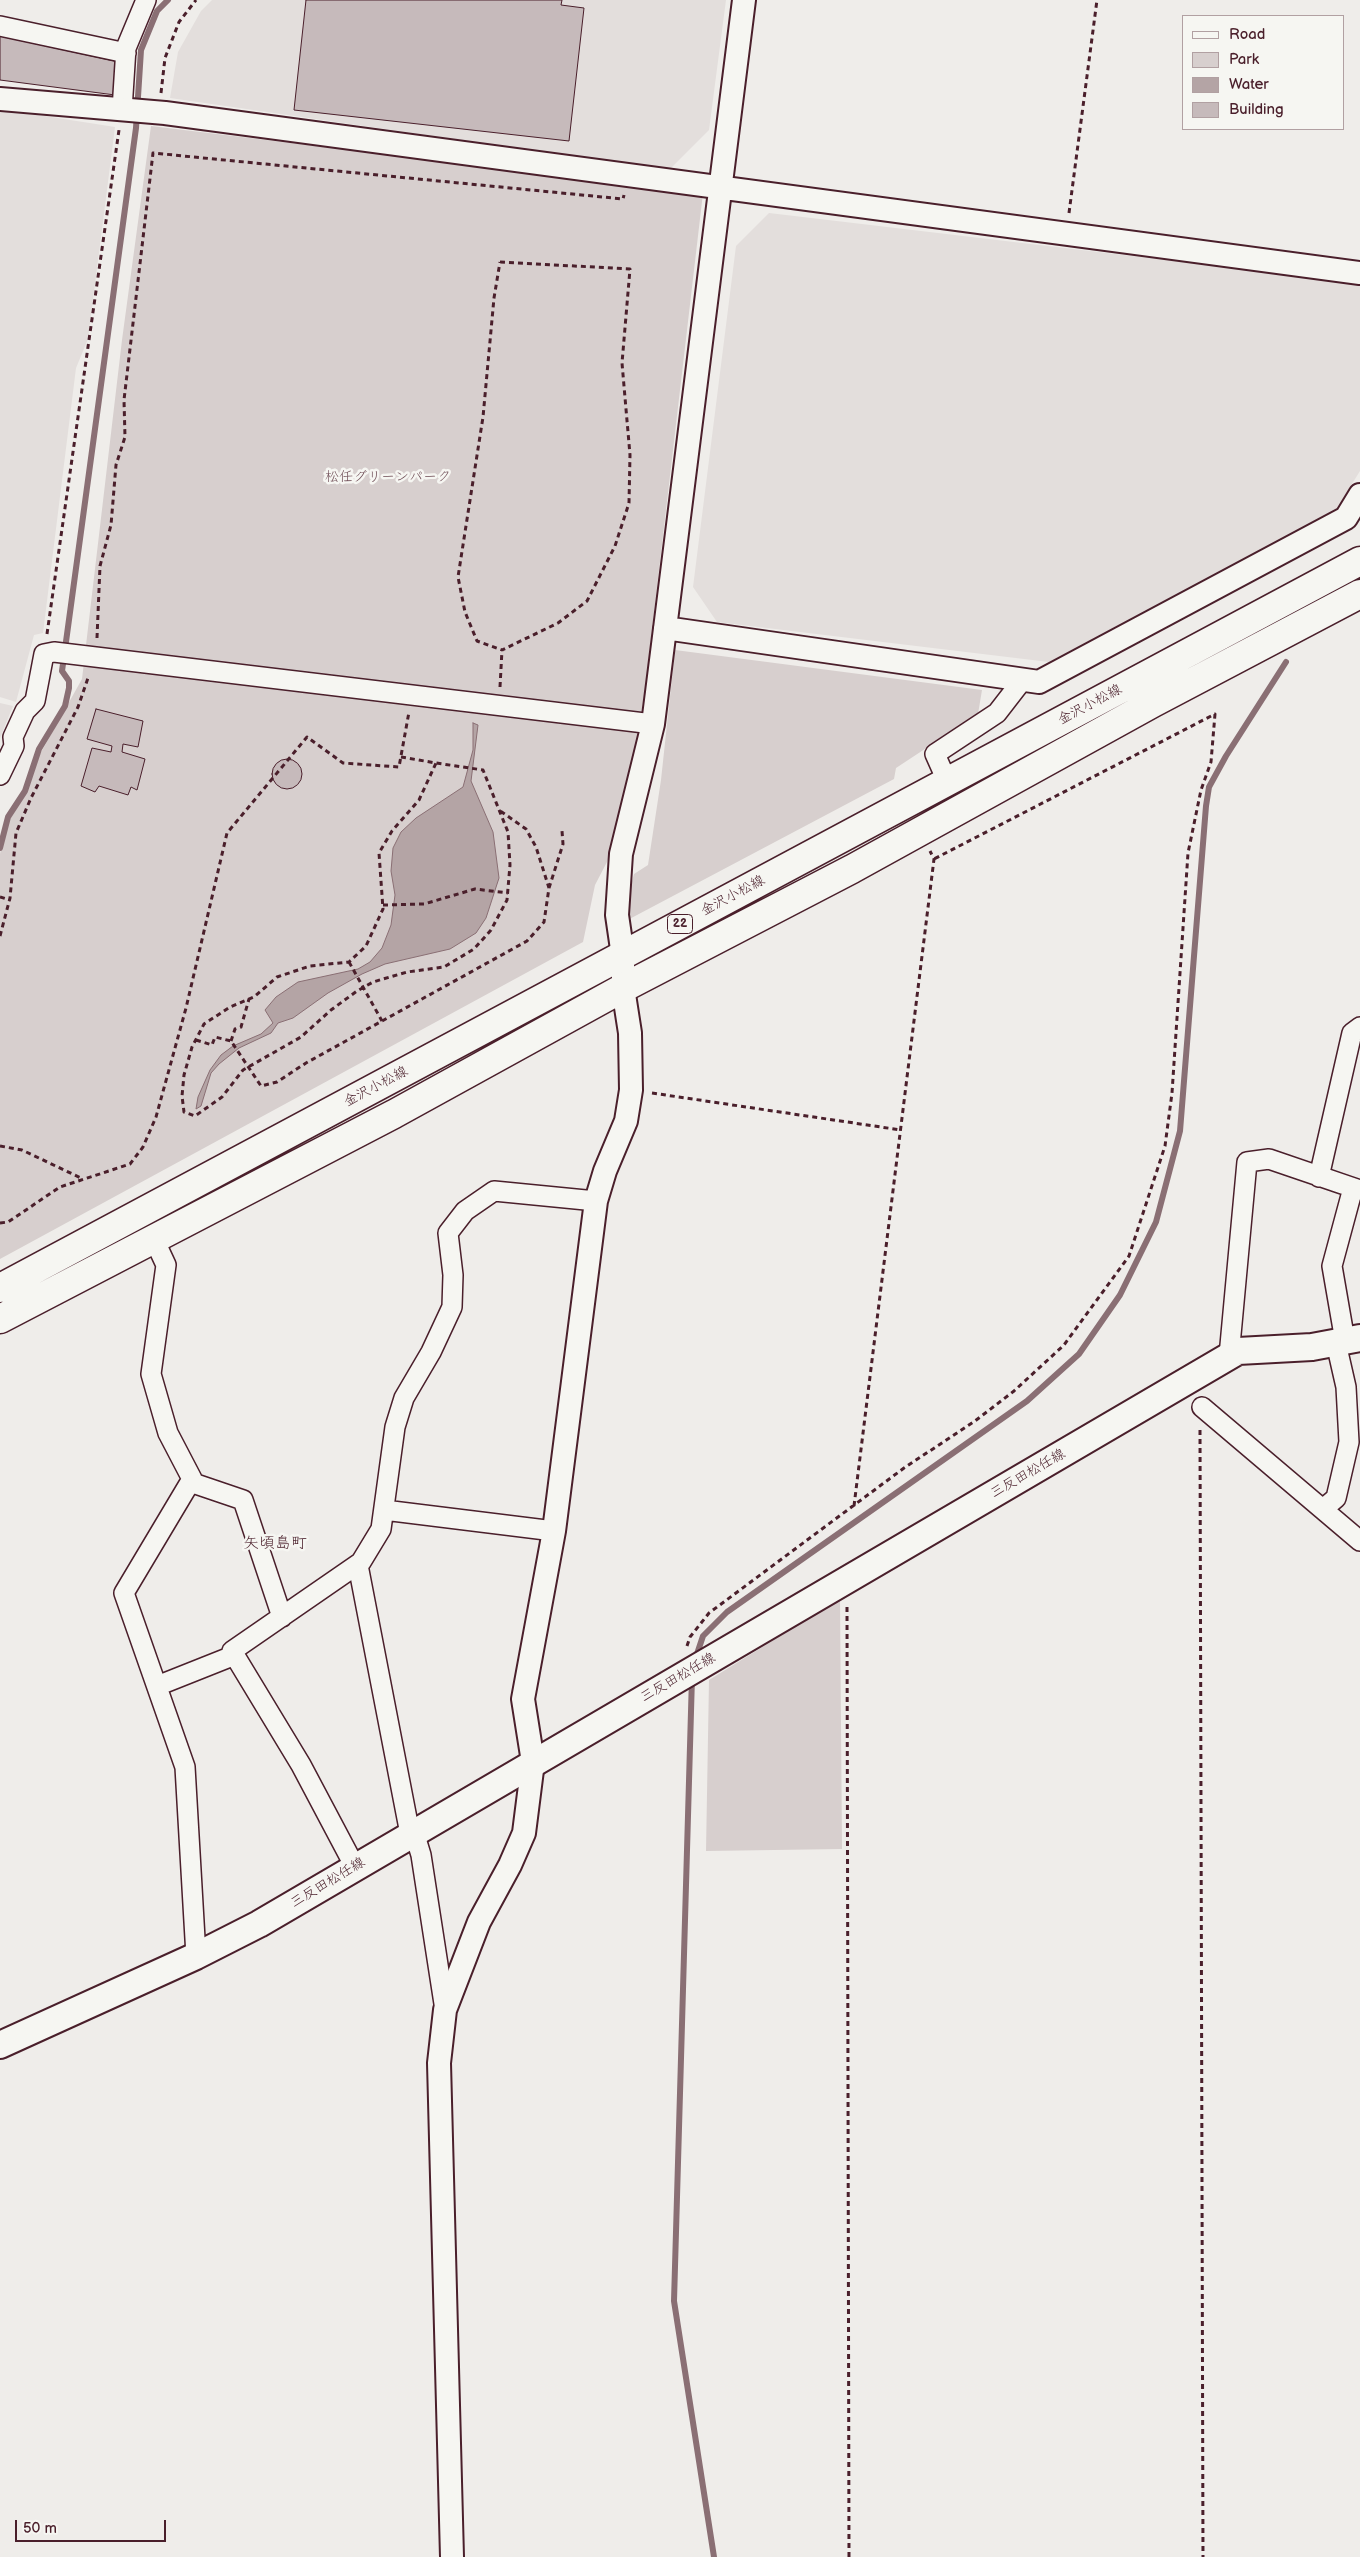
<!DOCTYPE html>
<html>
<head>
<meta charset="utf-8">
<style>
	body { margin:0 }
	#map { position:relative; width:1360px; height:2557px; overflow:hidden; background:#efedea; font-family:"Balsamiq Sans",sans-serif }
	canvas { display:block }
	.legend { position:absolute; left:1182px; top:15px; width:162px; height:115px; box-sizing:border-box; background:#f6f6f2; border:1px solid #b1a0a2; margin:0; padding:6px 9px; list-style:none; font-size:15px; color:#4a1f2b }
	.legend li { display:flex; align-items:center; gap:10px; height:25px }
	.legend b { width:25px; border:1px solid #b1a0a2 }
	.scale { position:absolute; left:15px; top:2520px; width:151px; height:22px; box-sizing:border-box; border:2px solid #4a1f2b; border-top:0; padding-left:6px; font-size:15px; line-height:18px; white-space:nowrap; color:#4a1f2b; -webkit-text-stroke:4px #f6f6f2; paint-order:stroke }
</style>
</head>
<body>
<div id="map">
<canvas width="1360" height="2557"></canvas>
<ul class="legend">
<li><b style="height:6px;background:#f6f6f2"></b>Road</li>
<li><b style="height:14px;background:#d7cfce"></b>Park</li>
<li><b style="height:14px;background:#b4a4a5"></b>Water</li>
<li><b style="height:14px;background:#c6babb"></b>Building</li>
</ul>
<div class="scale">50 m</div>
</div>
<script>
const ctx = document.querySelector('canvas').getContext('2d');
ctx.lineJoin = 'round';
function paint(path, color) { ctx.fillStyle = color; ctx.fill(path, 'evenodd'); }
const toPath = rows => new Path2D(rows.map(r => 'M' + r).join(''));
function trace(path, color, width, dash) { ctx.strokeStyle = color; ctx.lineWidth = width; ctx.lineCap = dash ? 'butt' : 'round'; ctx.setLineDash(dash || []); ctx.stroke(path); }
function label(font, color, halo, rows, align = 'center') {
  ctx.font = font + ' "Balsamiq Sans","Klee One",sans-serif'; ctx.lineWidth = 5; ctx.setLineDash([]); ctx.textBaseline = 'middle'; ctx.strokeStyle = halo; ctx.fillStyle = color; for (const [text, x, y, turn = 0] of rows) {
    ctx.save(); ctx.translate(x, y); ctx.rotate((+turn || 0) * Math.PI / 180); ctx.textAlign = isNaN(turn) ? turn : align; if (halo) ctx.strokeText(text, 0, 0); ctx.fillText(text, 0, 0); ctx.restore();
  }
}
paint(toPath([
	[212,0,726,0,709,130,669,170,170,98,178,52,201,11],
	[0,109,115,127,88,339,76,368,43,633,34,635,16,702,0,697],
	[769,213,1360,283,1360,471,1335,511,1049,662,717,622,693,587,736,246],
	[0,703,13,706,0,738]
]), '#e3dedc');
paint(toPath([
	[151,126,703,193,645,690,621,835,595,885,583,942,0,1259,0,854,5,828,35,763,82,679,122,340],
	[675,650,982,690,978,714,896,768,894,779,620,924,634,874,648,865,661,780],
	[840,1599,842,1849,706,1851,709,1680]
]), '#d7cfce');
const water = toPath([
	[473,723,478,725,471,781,493,832,499,878,486,918,476,933,450,949,385,964,362,974,328,993,293,1018,278,1023,271,1033,239,1048,219,1064,211,1073,201,1106,196,1109,198,1097,210,1070,221,1055,233,1046,261,1034,273,1023,265,1010,276,997,298,982,358,969,370,962,382,948,391,925,395,895,391,871,393,848,401,832,416,818,463,787,473,750,473,723]
]);
paint(water, '#b4a4a5');
trace(water, '#8a6f74', 1);
trace(toPath([
	[0,848,8,817,25,791,39,749,65,706,69,688,69,681,62,671,136,128,141,50,157,11,168,0],
	[695,1660,703,1636,727,1612,1027,1401,1079,1354,1120,1295,1156,1222,1180,1131,1206,806,1209,787,1226,756,1286,662],
	[692,1677,674,2301,714,2557]
]), '#8a6f74', 6);
const building = toPath([
	[306,0,562,0,561,5,584,8,569,141,294,110,306,0],
	[0,36,119,62,115,95,0,80,0,36],
	[96,709,143,721,138,747,123,744,122,752,145,759,137,790,131,787,128,795,99,786,95,792,81,786,92,748,111,752,112,746,87,739,96,709],
	'272 774a15 15 0 1 1 30 0a15 15 0 1 1-30 0Z'
]);
paint(building, '#c6babb');
trace(building, '#4a1f2b', 1);
const minor = toPath([
	[0,26,126,53],
	[122,110,126,48,146,0],
	[0,775,14,746,13,737,25,711,35,701,44,654,54,652,653,724],
	[947,781,935,754,997,713,1021,682],
	[1319,1177,1352,1033,1360,1027],
	[153,1237,166,1265,151,1374,168,1433,192,1479,124,1593,185,1767,196,1956],
	[1345,1341,1332,1266,1353,1188],
	[1229,1356,1247,1162,1269,1159,1360,1190],
	[1202,1407,1360,1541],
	[190,1482,243,1500,282,1617],
	[1323,1509,1336,1498,1349,1442,1346,1387,1336,1343],
	[384,1510,554,1531],
	[358,1565,410,1834],
	[157,1686,235,1655],
	[414,1832,421,1855,445,2010],
	[355,1867,301,1765,232,1651,361,1562,381,1529,395,1427,404,1398,431,1352,452,1307,453,1275,448,1233,465,1211,494,1191,596,1201]
]);
const tertiary = toPath([
	[0,99,165,113,1360,273],
	[665,628,1039,682,1346,518,1360,495],
	[452,2557,439,2063,445,2010,479,1922,510,1865,524,1833,533,1762,523,1699,554,1531,596,1201,605,1171,626,1121,631,1090,630,1033,623,988,623,956,617,915,621,854,653,724,744,0]
]);
const secondary = toPath([
	[0,2045,196,1956,259,1924,1238,1351,1312,1347,1360,1338]
]);
const primary = toPath([
	[0,1288,1360,561],
	[0,1319,394,1114,623,988,852,869,1153,703,1360,594]
]);
trace(minor, '#4a1f2b', 22);
trace(tertiary, '#4a1f2b', 26);
trace(secondary, '#4a1f2b', 30);
trace(primary, '#4a1f2b', 31);
trace(toPath([
	[161,93,165,58,179,22,196,0],
	[1069,213,1097,0],
	[500,262,630,269,622,363,630,455,629,503,615,546,587,601,558,623,502,650,477,641,465,612,458,577,483,417,494,298,500,262],
	[47,634,119,130],
	[97,638,100,566,111,525,116,465,125,437,124,400,153,153,623,199,624,195],
	[500,687,502,650],
	[401,757,436,763,483,770,508,832,510,865,507,900,491,930,474,949,444,967,407,972,373,982,357,991,331,1010,301,1037,243,1070,222,1097,195,1116,184,1112,182,1096,184,1075,192,1047,204,1024,230,1007,254,997,277,977,310,966,349,962,366,946,383,909,379,853,392,831,419,800,436,763],
	[549,888,563,844,562,831],
	[0,897,10,900],
	[383,905,424,904,475,889,508,893],
	[0,936,10,898,16,833,31,798,78,707,89,675],
	[349,962,382,1021],
	[196,1040,212,1045,215,1037,231,1041,261,1086,277,1082,306,1063,527,941,544,922,549,888,536,847,526,829,499,810],
	[231,1041,235,1029,241,1027,249,999],
	[652,1093,901,1130],
	[0,1146,22,1150,83,1179],
	[0,1223,8,1222,60,1187,130,1164,143,1147,156,1117,186,1008,227,833,307,737,343,763,399,767,409,712],
	[1200,1430,1203,2557],
	[854,1506,934,859,930,851],
	[847,1607,849,2557],
	[687,1646,690,1637,709,1613,904,1468,975,1421,1014,1391,1064,1345,1129,1256,1165,1146,1172,1093,1188,853,1201,790,1211,762,1215,714,934,859]
]), '#4a1f2b', 3, [5, 4]);
trace(minor, '#f6f6f2', 19);
trace(tertiary, '#f6f6f2', 22);
trace(secondary, '#f6f6f2', 26);
trace(primary, '#f6f6f2', 28);
for (const [x, y, w] of [
	[680,924,25]
]) { const box = new Path2D(); box.roundRect(x - w / 2, y - 9.5, w, 19, 4); ctx.fillStyle = '#f6f6f2'; ctx.fill(box); trace(box, '#4a1f2b', 1); }
label('bold 12px', '#4a1f2b', null, [
	["22",680,924]
]);
label('14px', '#6d4b54', '#f6f6f2', [
	["松任グリーンパーク",388,477]
]);
label('14px', '#4a1f2b', '#f6f6f2', [
	["金沢小松線",1090,705,-28],
	["金沢小松線",733,896,-28],
	["金沢小松線",376,1087,-28],
	["三反田松任線",1028,1474,-30],
	["三反田松任線",678,1678,-30],
	["三反田松任線",328,1883,-31]
]);
label('16px', '#4a1f2b', '#f6f6f2', [
	["矢頃島町",275,1544]
]);
</script>
</body>
</html>
